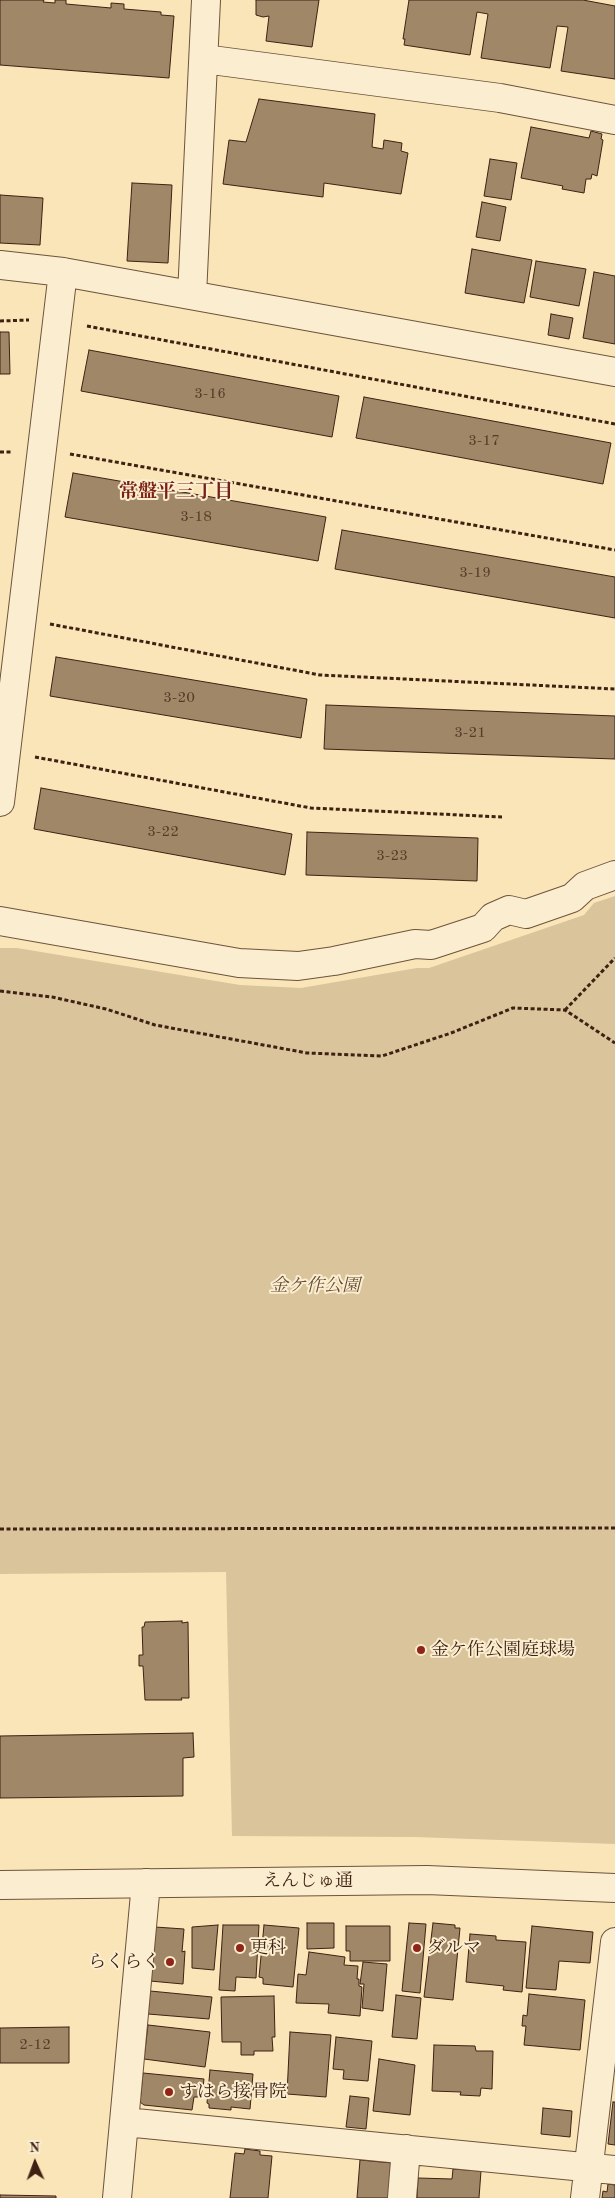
<!DOCTYPE html>
<html>
<head>
<meta charset="utf-8">
<style>
	body { margin:0 }
	#map { position:relative; width:615px; height:2198px; overflow:hidden; background:#f9e5b7; font-family:"Old Standard TT",serif }
	canvas { display:block }
	.north { position:absolute; left:10px; top:2138px; width:50px; height:50px; -webkit-text-stroke:4px #fbeed0; paint-order:stroke; rotate:358deg; font-size:14px; font-weight:700; line-height:20px; text-align:center; color:#3f2113 }
	.north::after { content:''; display:block; margin:auto; width:18px; height:22px; background:#3f2113; clip-path:polygon(50% 0,100% 100%,50% 72%,0 100%) }
</style>
</head>
<body>
<div id="map">
<canvas width="615" height="2198"></canvas>
<div class="north">N</div>
</div>
<script>
const ctx = document.querySelector('canvas').getContext('2d');
ctx.lineJoin = 'round';
function paint(path, color) { ctx.fillStyle = color; ctx.fill(path, 'evenodd'); }
const toPath = rows => new Path2D(rows.map(r => 'M' + r).join(''));
function trace(path, color, width, dash) { ctx.strokeStyle = color; ctx.lineWidth = width; ctx.lineCap = dash ? 'butt' : 'round'; ctx.setLineDash(dash || []); ctx.stroke(path); }
function label(font, color, halo, rows, align = 'center') {
  ctx.font = font + ' "Old Standard TT","Noto Serif JP",serif'; ctx.lineWidth = 4; ctx.setLineDash([]); ctx.textBaseline = 'middle'; ctx.strokeStyle = halo; ctx.fillStyle = color; for (const [text, x, y, turn = 0] of rows) {
    ctx.save(); ctx.translate(x, y); ctx.rotate((+turn || 0) * Math.PI / 180); ctx.textAlign = isNaN(turn) ? turn : align; if (halo) ctx.strokeText(text, 0, 0); ctx.fillText(text, 0, 0); ctx.restore();
  }
}
paint(toPath([
	[615,896,615,1844,415,1837,232,1836,226,1572,0,1574,0,948,17,948,240,985,301,988,417,968,429,968,584,915,594,903]
]), '#d9c49b');
const building = toPath([
	[0,0,44,0,43,2,55,3,55,0,66,0,66,4,111,8,111,3,124,4,124,9,161,12,161,15,174,16,169,78,0,65,0,0],
	[256,0,319,0,312,47,266,41,269,16,263,17,256,15,256,0],
	[409,0,583,0,615,6,615,79,561,71,568,27,557,26,550,68,481,58,488,14,477,12,470,55,404,45,405,39,403,39,409,0],
	[259,99,375,114,372,147,383,149,384,140,402,143,401,151,408,153,401,194,324,183,323,197,223,184,229,140,246,142,259,99],
	[531,127,589,138,591,131,602,134,601,139,603,140,597,176,592,174,591,179,586,179,584,193,562,189,563,186,521,178,531,127],
	[490,159,517,163,511,200,484,196,490,159],
	[132,183,172,185,168,263,127,261,132,183],
	[0,195,43,198,40,245,0,243,0,195],
	[482,202,506,207,500,241,476,237,482,202],
	[472,249,532,260,524,303,465,293,472,249],
	[536,261,586,269,579,306,530,297,536,261],
	[594,272,615,276,615,344,583,338,594,272],
	[551,314,573,318,569,339,548,335,551,314],
	[0,332,9,332,10,374,0,374,0,332],
	[89,350,339,396,332,437,81,391,89,350],
	[364,397,611,443,603,484,356,438,364,397],
	[73,473,326,517,318,561,65,517,73,473],
	[342,530,615,577,615,618,335,569,342,530],
	[56,657,307,699,301,738,50,696,56,657],
	[326,705,615,716,615,759,324,749,326,705],
	[41,788,292,834,285,875,34,829,41,788],
	[307,832,478,838,477,881,306,875,307,832],
	[182,1621,182,1623,188,1622,189,1698,181,1698,182,1700,145,1700,143,1666,139,1666,139,1655,143,1655,142,1627,144,1627,145,1622,182,1621],
	[193,1733,194,1757,183,1758,183,1796,0,1798,0,1736,193,1733],
	[307,1923,334,1923,334,1948,307,1949,307,1923],
	[409,1923,426,1924,420,1993,402,1991,409,1923],
	[433,1923,455,1925,455,1928,460,1928,453,2000,424,1997,433,1923],
	[218,1925,214,1970,192,1968,192,1927,218,1925],
	[223,1925,259,1925,256,1978,236,1977,235,1991,219,1990,223,1925],
	[264,1925,299,1928,293,1987,263,1984,263,1978,259,1977,264,1925],
	[346,1926,390,1926,390,1961,350,1961,350,1951,346,1951,346,1926],
	[532,1926,593,1932,590,1963,559,1961,556,1990,526,1988,532,1926],
	[155,1927,184,1929,182,1952,185,1951,183,1984,150,1981,155,1927],
	[470,1934,496,1936,496,1940,526,1942,522,1992,503,1990,504,1986,466,1982,470,1934],
	[309,1952,345,1957,344,1965,358,1966,357,1979,359,1979,359,1986,362,1987,360,2016,328,2013,329,2004,296,2003,298,1974,306,1975,309,1952],
	[363,1962,387,1964,383,2011,362,2008,364,1984,360,1984,363,1962],
	[150,1991,212,1997,209,2019,148,2014,150,1991],
	[529,1994,585,2000,580,2050,524,2045,526,2026,522,2026,523,2015,527,2016,529,1994],
	[396,1995,421,1998,417,2039,392,2037,396,1995],
	[274,1996,275,2037,272,2037,273,2051,254,2051,254,2055,241,2055,241,2042,222,2042,221,1997,274,1996],
	[148,2025,210,2032,205,2067,144,2059,148,2025],
	[69,2027,69,2063,0,2063,0,2028,69,2027],
	[290,2032,331,2035,326,2097,287,2094,290,2032],
	[336,2037,372,2041,368,2081,343,2079,344,2070,333,2069,336,2037],
	[434,2045,475,2046,476,2051,493,2051,492,2089,481,2088,480,2096,460,2095,461,2092,432,2091,434,2045],
	[379,2059,415,2065,410,2115,373,2111,379,2059],
	[210,2070,253,2074,250,2109,231,2107,231,2110,209,2108,209,2104,207,2103,210,2070],
	[143,2073,204,2079,202,2097,194,2097,192,2110,144,2105,140,2102,143,2073],
	[350,2096,369,2098,366,2129,346,2127,350,2096],
	[613,2102,615,2102,615,2145,608,2144,613,2102],
	[543,2108,572,2111,570,2137,541,2134,543,2108],
	[245,2149,260,2151,260,2155,272,2156,268,2198,230,2198,235,2153,244,2154,245,2149],
	[360,2160,392,2163,389,2198,357,2198,360,2160],
	[453,2169,481,2171,479,2198,417,2198,418,2178,452,2179,453,2169],
	[608,2184,615,2185,615,2198,602,2198,603,2191,607,2192,608,2184],
	[0,2195,56,2196,56,2198,0,2198,0,2195]
]);
paint(building, '#a08768');
trace(building, '#3f2113', 1);
const minor = toPath([
	[204,59,500,98,615,120],
	[0,265,63,272,615,372],
	[192,295,206,0],
	[0,802,63,272],
	[0,921,239,963,298,966,334,961,415,944,431,945,483,928,493,917,509,910,526,914,572,898,585,886,615,875],
	[0,1885,427,1880,615,1888],
	[125,2122,615,2170],
	[117,2198,146,1883],
	[402,2198,406,2149],
	[585,2198,615,1942]
]);
trace(minor, '#6e523c', 30);
trace(toPath([
	[0,321,29,320],
	[87,326,615,424],
	[0,452,12,452],
	[70,454,615,550],
	[50,624,320,675,615,689],
	[35,757,311,808,502,817],
	[0,991,52,997,106,1009,155,1025,307,1053,382,1056,451,1033,513,1008,565,1010,615,1043],
	[565,1010,615,958],
	[0,1529,615,1528]
]), '#3f2113', 3, [4, 2.5]);
trace(minor, '#fbeed0', 28);
for (const [x, y, r, color] of [
	[421,1650,5,"#8f2418"],
	[240,1948,5,"#8f2418"],
	[417,1948,5,"#8f2418"],
	[170,1962,5,"#8f2418"],
	[169,2092,5,"#8f2418"]
]) { const dot = new Path2D(); dot.arc(x, y, r, 0, 2 * Math.PI); ctx.fillStyle = color; ctx.fill(dot); trace(dot, '#fbeed0', 2); }
label('15px', '#573a28', null, [
	["3-16",210,394],
	["3-17",484,441],
	["3-18",196,517],
	["3-19",475,573],
	["3-20",179,698],
	["3-21",470,733],
	["3-22",163,832],
	["3-23",392,856],
	["2-12",35,2045]
]);
label('italic 18px', '#664a35', '#fbeed0', [
	["金ケ作公園",315,1286]
]);
label('18px', '#3f2113', '#fbeed0', [
	["金ケ作公園庭球場",431,1650],
	["更科",250,1948],
	["ダルマ",427,1948],
	["らくらく",160,1962,"right"],
	["すはら接骨院",179,2092]
], 'left');
label('18px', '#3f2113', '#fbeed0', [
	["えんじゅ通",308,1881]
]);
label('bold 19px', '#7a1f14', '#fbeed0', [
	["常盤平三丁目",176,492]
]);
</script>
</body>
</html>
